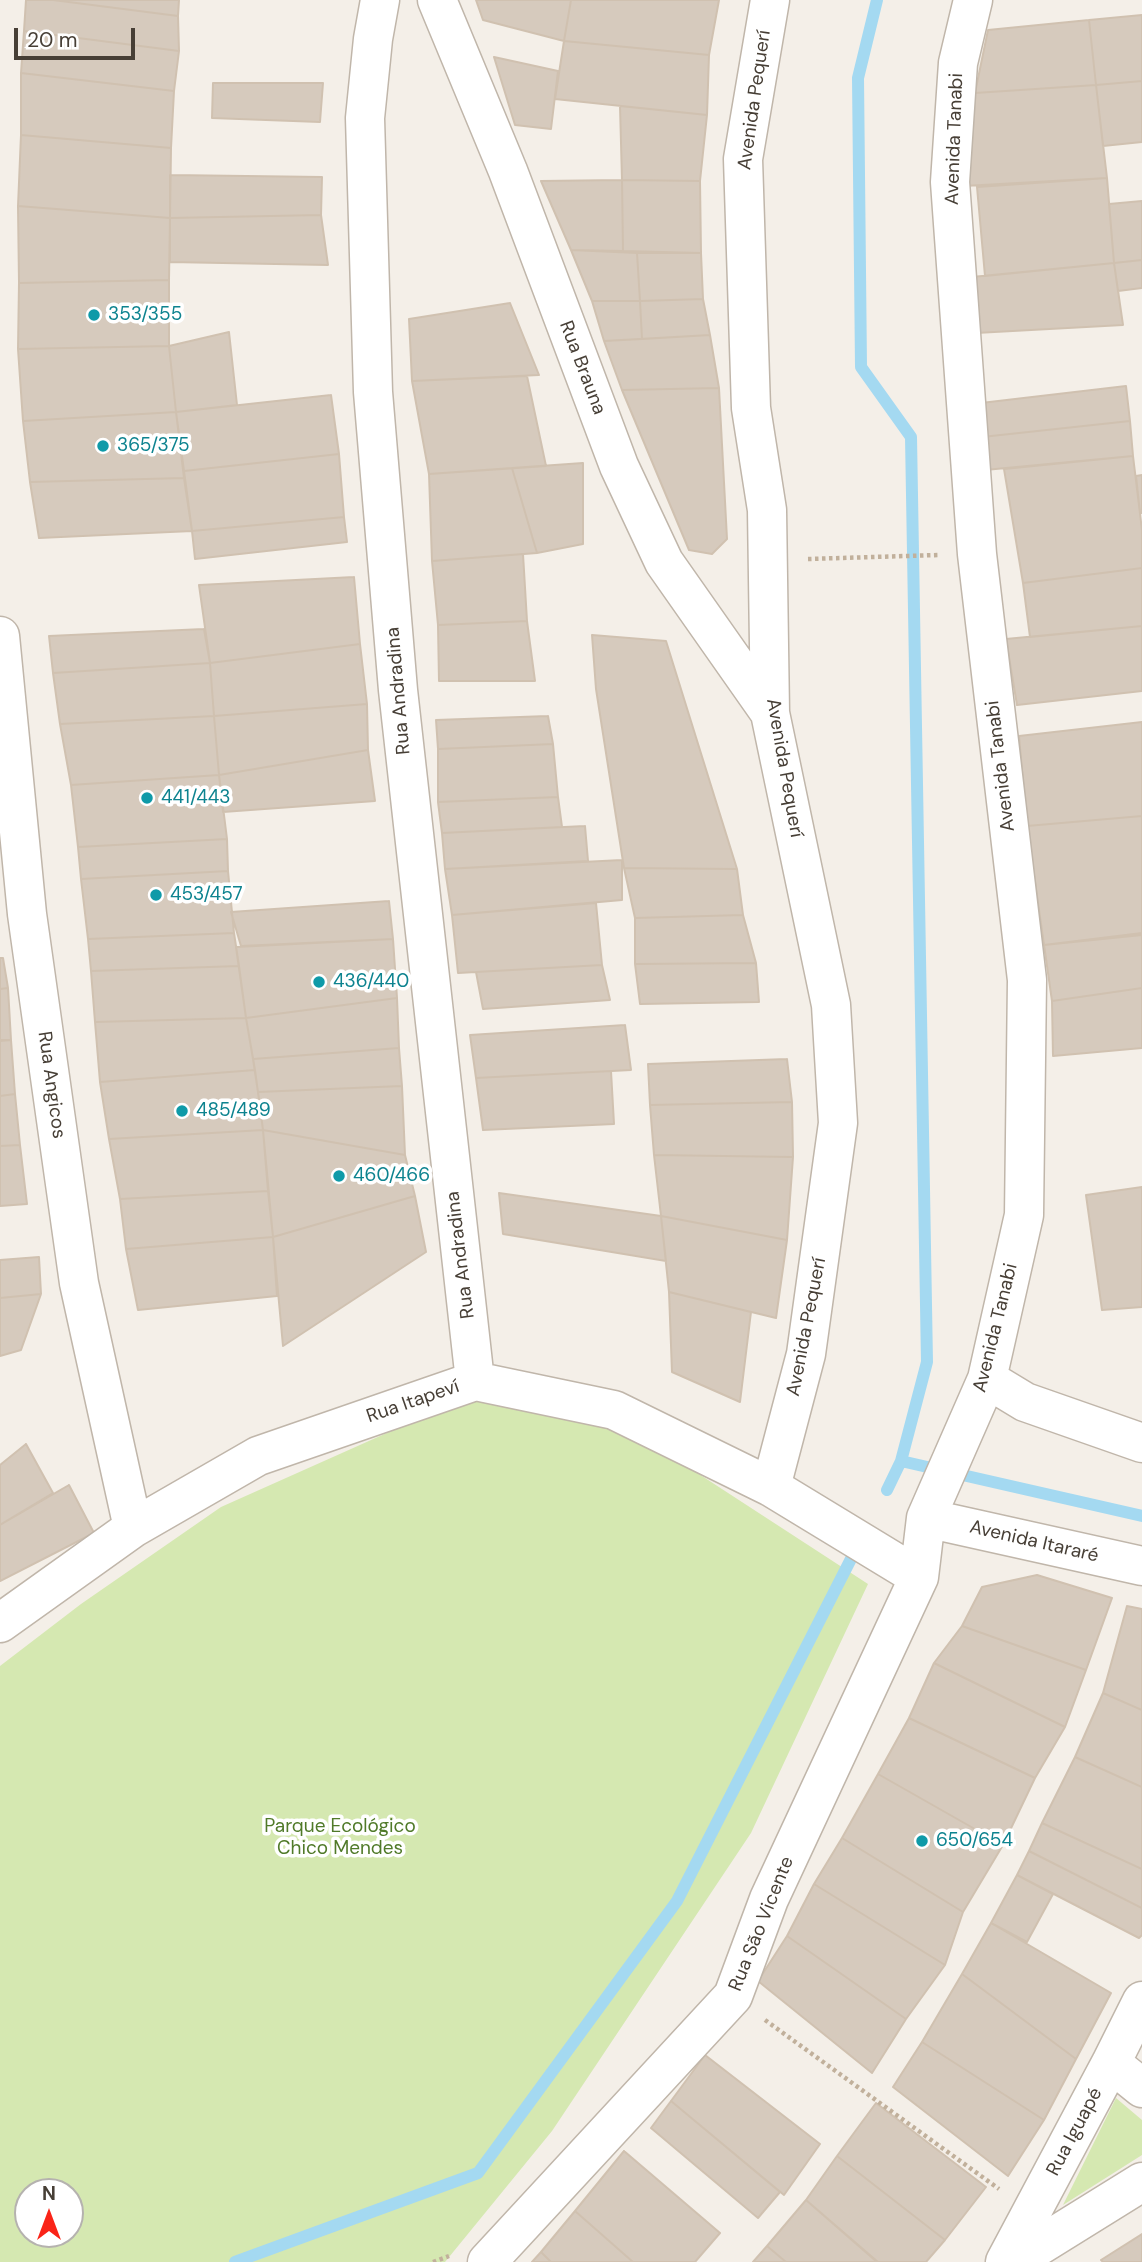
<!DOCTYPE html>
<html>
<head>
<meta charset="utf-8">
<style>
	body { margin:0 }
	#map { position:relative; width:1142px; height:2262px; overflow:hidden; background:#f4efe8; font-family:"DM Sans",sans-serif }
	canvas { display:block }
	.north { position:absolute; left:14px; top:2178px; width:70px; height:70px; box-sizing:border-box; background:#fff; border:2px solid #b5b2af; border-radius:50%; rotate:0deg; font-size:19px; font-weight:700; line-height:28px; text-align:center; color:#473f36 }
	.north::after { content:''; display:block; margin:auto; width:24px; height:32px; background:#fa2418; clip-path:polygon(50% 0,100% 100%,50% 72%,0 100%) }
	.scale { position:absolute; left:14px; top:28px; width:121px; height:32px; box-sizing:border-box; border:4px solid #473f36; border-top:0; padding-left:9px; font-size:21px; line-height:24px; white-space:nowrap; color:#473f36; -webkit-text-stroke:5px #fff; paint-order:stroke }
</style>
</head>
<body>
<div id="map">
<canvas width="1142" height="2262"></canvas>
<div class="north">N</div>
<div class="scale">20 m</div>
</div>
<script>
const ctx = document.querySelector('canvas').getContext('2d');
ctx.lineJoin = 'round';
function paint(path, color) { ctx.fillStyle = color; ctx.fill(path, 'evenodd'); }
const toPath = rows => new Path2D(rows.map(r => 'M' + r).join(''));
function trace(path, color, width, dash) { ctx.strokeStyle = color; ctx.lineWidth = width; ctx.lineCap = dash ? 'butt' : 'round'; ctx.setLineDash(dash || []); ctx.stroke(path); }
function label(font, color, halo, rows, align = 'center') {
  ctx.font = font + ' "DM Sans",sans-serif'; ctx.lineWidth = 7; ctx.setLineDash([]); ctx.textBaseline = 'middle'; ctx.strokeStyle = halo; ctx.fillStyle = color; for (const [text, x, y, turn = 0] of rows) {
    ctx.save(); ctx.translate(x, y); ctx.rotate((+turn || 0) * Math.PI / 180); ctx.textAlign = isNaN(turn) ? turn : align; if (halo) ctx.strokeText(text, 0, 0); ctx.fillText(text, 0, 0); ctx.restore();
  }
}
paint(toPath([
	[520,1398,622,1424,868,1584,751,1833,552,2131,445,2262,0,2262,0,1666,81,1604,221,1507,454,1403],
	[28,2192,70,2192,70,2234,28,2234],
	[1116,2098,1142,2120,1142,2155,1063,2205]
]), '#d5e8b1');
trace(toPath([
	[877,0,858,78,861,367,911,437,927,1362,901,1461,887,1490],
	[901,1461,1142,1516],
	[235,2262,478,2173,677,1901,856,1549]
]), '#a4d9f1', 12);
const building = toPath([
	[26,0,53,0,178,16,179,51,24,31,26,0],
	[53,0,179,0,178,16,53,0],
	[476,0,571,0,564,41,483,20,476,0],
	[571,0,719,0,709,55,564,41,571,0],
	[1142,15,1142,81,1096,85,1089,20,1142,15],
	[1089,20,1096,85,975,93,988,30,1089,20],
	[24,31,179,51,174,91,21,73,24,31],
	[564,41,709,55,707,115,555,99,564,41],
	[494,57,558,71,551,129,515,125,494,57],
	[21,73,174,91,171,148,21,135,21,73],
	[1142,81,1142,142,1103,146,1096,85,1142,81],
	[213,83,323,83,320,122,212,118,213,83],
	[1096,85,1107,178,964,186,975,93,1096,85],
	[620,106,707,115,700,181,622,180,620,106],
	[21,135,171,148,170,218,18,206,21,135],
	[170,175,322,177,321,215,170,218,170,175],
	[1107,178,1114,263,985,276,977,187,1107,178],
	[622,180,623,251,571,250,541,181,622,180],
	[622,180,700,181,701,253,623,251,622,180],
	[1142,201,1142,260,1114,263,1109,204,1142,201],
	[18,206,170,218,169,280,19,283,18,206],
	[321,215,328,265,170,262,170,218,321,215],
	[571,250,637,253,640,301,592,301,571,250],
	[637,253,701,253,703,299,640,301,637,253],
	[1142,260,1142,288,1118,291,1114,263,1142,260],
	[1114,263,1123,325,976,333,972,277,1114,263],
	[169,280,169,346,18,349,19,283,169,280],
	[703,299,710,335,642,339,640,301,703,299],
	[592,301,640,301,642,339,604,341,592,301],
	[510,303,539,375,412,381,409,319,510,303],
	[229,332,237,405,176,412,169,346,229,332],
	[710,335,719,388,622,390,604,341,710,335],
	[169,346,176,412,23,421,18,349,169,346],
	[527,376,546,466,429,474,412,381,527,376],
	[1126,386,1130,421,982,437,981,403,1126,386],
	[719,388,727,539,712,554,689,550,622,390,719,388],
	[331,395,339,454,184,471,176,412,331,395],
	[176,412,184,478,30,482,23,421,176,412],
	[1130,421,1133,456,985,470,982,437,1130,421],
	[339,454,344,517,192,531,184,471,339,454],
	[1133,456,1142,530,1142,568,1023,583,1004,469,1133,456],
	[583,463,583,544,537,553,512,468,583,463],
	[512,468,537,553,432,561,429,474,512,468],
	[1142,475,1142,513,1140,513,1136,476,1142,475],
	[184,478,192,531,39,538,30,482,184,478],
	[344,517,347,542,195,559,192,531,344,517],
	[523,554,527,621,438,625,432,561,523,554],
	[1142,568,1142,626,1030,637,1023,583,1142,568],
	[354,577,360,644,210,663,199,585,354,577],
	[527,621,535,681,439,681,438,625,527,621],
	[1142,626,1142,691,1017,705,1006,639,1142,626],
	[204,629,210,663,53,673,49,636,204,629],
	[592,635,666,641,737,869,624,868,596,689,592,635],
	[360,644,367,704,214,716,210,663,360,644],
	[210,663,214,716,60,724,53,673,210,663],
	[367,704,368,750,219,775,214,716,367,704],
	[214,716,219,775,71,785,60,724,214,716],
	[548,716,553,744,438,749,436,720,548,716],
	[1142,722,1142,816,1027,826,1019,736,1142,722],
	[553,744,558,797,438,802,438,749,553,744],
	[368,750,375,801,223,812,219,775,368,750],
	[219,775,227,839,78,847,71,785,219,775],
	[558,797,562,827,442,833,438,802,558,797],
	[1142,816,1142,933,1044,945,1027,826,1142,816],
	[585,826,588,861,445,869,442,833,585,826],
	[227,839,228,871,81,879,78,847,227,839],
	[622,860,622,900,452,915,445,869,622,860],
	[624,868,737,869,743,915,635,918,624,868],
	[228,871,234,933,88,939,81,879,228,871],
	[389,901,393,939,241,946,231,912,389,901],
	[596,903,602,965,458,973,452,915,596,903],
	[743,915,756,963,635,964,635,918,743,915],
	[234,933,239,966,91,971,88,939,234,933],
	[1142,935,1142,988,1052,1001,1044,945,1142,935],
	[393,939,397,998,246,1018,236,947,393,939],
	[0,958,3,958,8,988,0,989,0,958],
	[756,963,759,1002,640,1004,635,964,756,963],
	[602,965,610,1000,483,1009,476,972,602,965],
	[239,966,246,1018,95,1022,91,971,239,966],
	[8,988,11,1040,0,1040,0,989,8,988],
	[1142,988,1142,1048,1053,1056,1052,1001,1142,988],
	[397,998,399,1048,253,1059,246,1018,397,998],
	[246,1018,255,1070,100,1082,95,1022,246,1018],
	[625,1025,631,1070,476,1078,470,1035,625,1025],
	[11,1040,15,1094,0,1096,0,1041,11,1040],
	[399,1048,402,1086,258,1092,253,1059,399,1048],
	[787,1059,792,1102,650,1105,648,1064,787,1059],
	[255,1070,263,1130,109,1139,100,1082,255,1070],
	[611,1071,614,1124,483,1130,476,1078,611,1071],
	[402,1086,405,1155,263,1130,258,1092,402,1086],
	[15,1094,20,1145,0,1146,0,1096,15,1094],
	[792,1102,793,1157,654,1155,650,1105,792,1102],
	[263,1130,268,1191,120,1199,109,1139,263,1130],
	[263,1130,405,1155,415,1196,273,1237,263,1130],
	[20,1145,27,1204,0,1206,0,1146,20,1145],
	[654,1155,793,1157,787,1240,661,1216,654,1155],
	[1142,1187,1142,1307,1102,1310,1086,1195,1142,1187],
	[268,1191,273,1237,126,1249,120,1199,268,1191],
	[499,1193,661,1216,666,1261,503,1234,499,1193],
	[415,1196,426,1252,283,1346,273,1237,415,1196],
	[661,1216,787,1240,776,1318,669,1292,661,1216],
	[273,1237,277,1296,138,1310,126,1249,273,1237],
	[39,1257,41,1294,0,1298,0,1260,39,1257],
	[669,1292,751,1312,740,1402,672,1372,669,1292],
	[41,1294,21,1350,0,1356,0,1298,41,1294],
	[26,1444,53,1493,0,1525,0,1465,26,1444],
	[69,1485,94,1533,0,1581,0,1525,69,1485],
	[1037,1575,1112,1598,1086,1670,962,1626,982,1587,1037,1575],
	[1127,1606,1142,1609,1142,1710,1103,1693,1127,1606],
	[962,1626,1086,1670,1065,1727,934,1663,962,1626],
	[934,1663,1065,1727,1035,1778,909,1718,934,1663],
	[1103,1693,1142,1710,1142,1787,1075,1757,1103,1693],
	[909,1718,1035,1778,1003,1845,878,1774,909,1718],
	[1075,1757,1142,1787,1142,1869,1042,1823,1075,1757],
	[878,1774,1003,1845,963,1912,842,1838,878,1774],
	[1042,1823,1142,1869,1142,1908,1029,1851,1042,1823],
	[842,1838,963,1912,945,1965,814,1884,842,1838],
	[1029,1851,1142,1908,1142,1935,1139,1938,1017,1875,1029,1851],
	[1017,1875,1053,1894,1027,1942,991,1923,1017,1875],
	[814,1884,945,1965,906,2019,787,1936,814,1884],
	[991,1923,1111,1993,1076,2059,962,1974,991,1923],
	[787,1936,906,2019,872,2073,758,1981,787,1936],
	[962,1974,1076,2059,1044,2120,922,2042,962,1974],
	[922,2042,1044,2120,1008,2176,893,2087,922,2042],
	[705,2055,820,2144,784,2195,671,2101,705,2055],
	[671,2101,780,2192,758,2218,651,2128,671,2101],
	[876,2103,986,2187,945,2240,837,2156,876,2103],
	[624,2151,720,2233,695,2262,633,2262,575,2211,624,2151],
	[837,2156,945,2240,926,2262,878,2262,806,2200,837,2156],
	[806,2200,877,2262,786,2262,767,2246,806,2200],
	[575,2211,633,2262,551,2262,541,2252,575,2211],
	[1142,2234,1142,2262,1103,2262,1101,2260,1142,2234],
	[767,2246,786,2262,753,2262,767,2246],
	[541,2252,551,2262,532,2262,541,2252]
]);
paint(building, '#d6cabd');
trace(building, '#d0c1b0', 2);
const minor = toPath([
	[380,0,373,39,365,118,373,392,398,690,475,1381],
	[437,0,508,171,619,466,664,562,770,713],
	[770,0,743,159,751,408,767,510,770,713,831,1005,838,1123,806,1354,771,1487],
	[0,636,27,914,79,1283,133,1528],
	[987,1379,1025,1402,1142,1443],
	[926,1518,1142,1566],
	[0,1623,133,1528,258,1456,475,1381,614,1410,771,1487,919,1577],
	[1111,2063,1142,2088],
	[487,2262,733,1996,769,1899,919,1577,926,1518,987,1379,1024,1215,1027,980,977,554,950,182,958,63,973,0],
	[1005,2262,1111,2063,1142,2001],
	[1013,2262,1142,2182]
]);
trace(minor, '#c0b6aa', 41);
trace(toPath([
	[808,559,939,555],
	[765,2020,999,2189],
	[433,2262,449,2256]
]), '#c1b09b', 4.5, [3.5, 3.5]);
trace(minor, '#fff', 38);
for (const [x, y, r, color] of [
	[94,315,7,"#0f9aa8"],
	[103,446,7,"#0f9aa8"],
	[147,798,7,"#0f9aa8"],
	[156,895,7,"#0f9aa8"],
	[319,982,7,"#0f9aa8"],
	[182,1111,7,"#0f9aa8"],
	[339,1176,7,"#0f9aa8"],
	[922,1841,7,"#0f9aa8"]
]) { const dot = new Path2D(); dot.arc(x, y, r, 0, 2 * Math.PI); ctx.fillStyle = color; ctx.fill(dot); trace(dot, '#fff', 2.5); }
label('19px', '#473f36', '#fff', [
	["Avenida Pequerí",755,100,-82],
	["Avenida Tanabi",955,139,-88],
	["Rua Brauna",582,368,69],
	["Rua Andradina",399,691,-95],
	["Avenida Tanabi",1001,766,-97],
	["Avenida Pequerí",784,768,80],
	["Rua Angicos",51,1085,82],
	["Rua Andradina",461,1255,-97],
	["Avenida Pequerí",807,1327,-79],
	["Avenida Tanabi",996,1328,-76],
	["Rua Itapeví",413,1402,-19],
	["Avenida Itararé",1034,1542,13],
	["Rua São Vicente",762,1924,-68],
	["Rua Iguapé",1075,2132,-62]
]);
label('19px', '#0d838f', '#fff', [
	["353/355",108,315],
	["365/375",117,446],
	["441/443",161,798],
	["453/457",170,895],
	["436/440",333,982],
	["485/489",196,1111],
	["460/466",353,1176],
	["650/654",936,1841]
], 'left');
label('19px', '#507a29', '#fff', [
	["Parque Ecológico",340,1827],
	["Chico Mendes",340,1849]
]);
</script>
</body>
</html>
